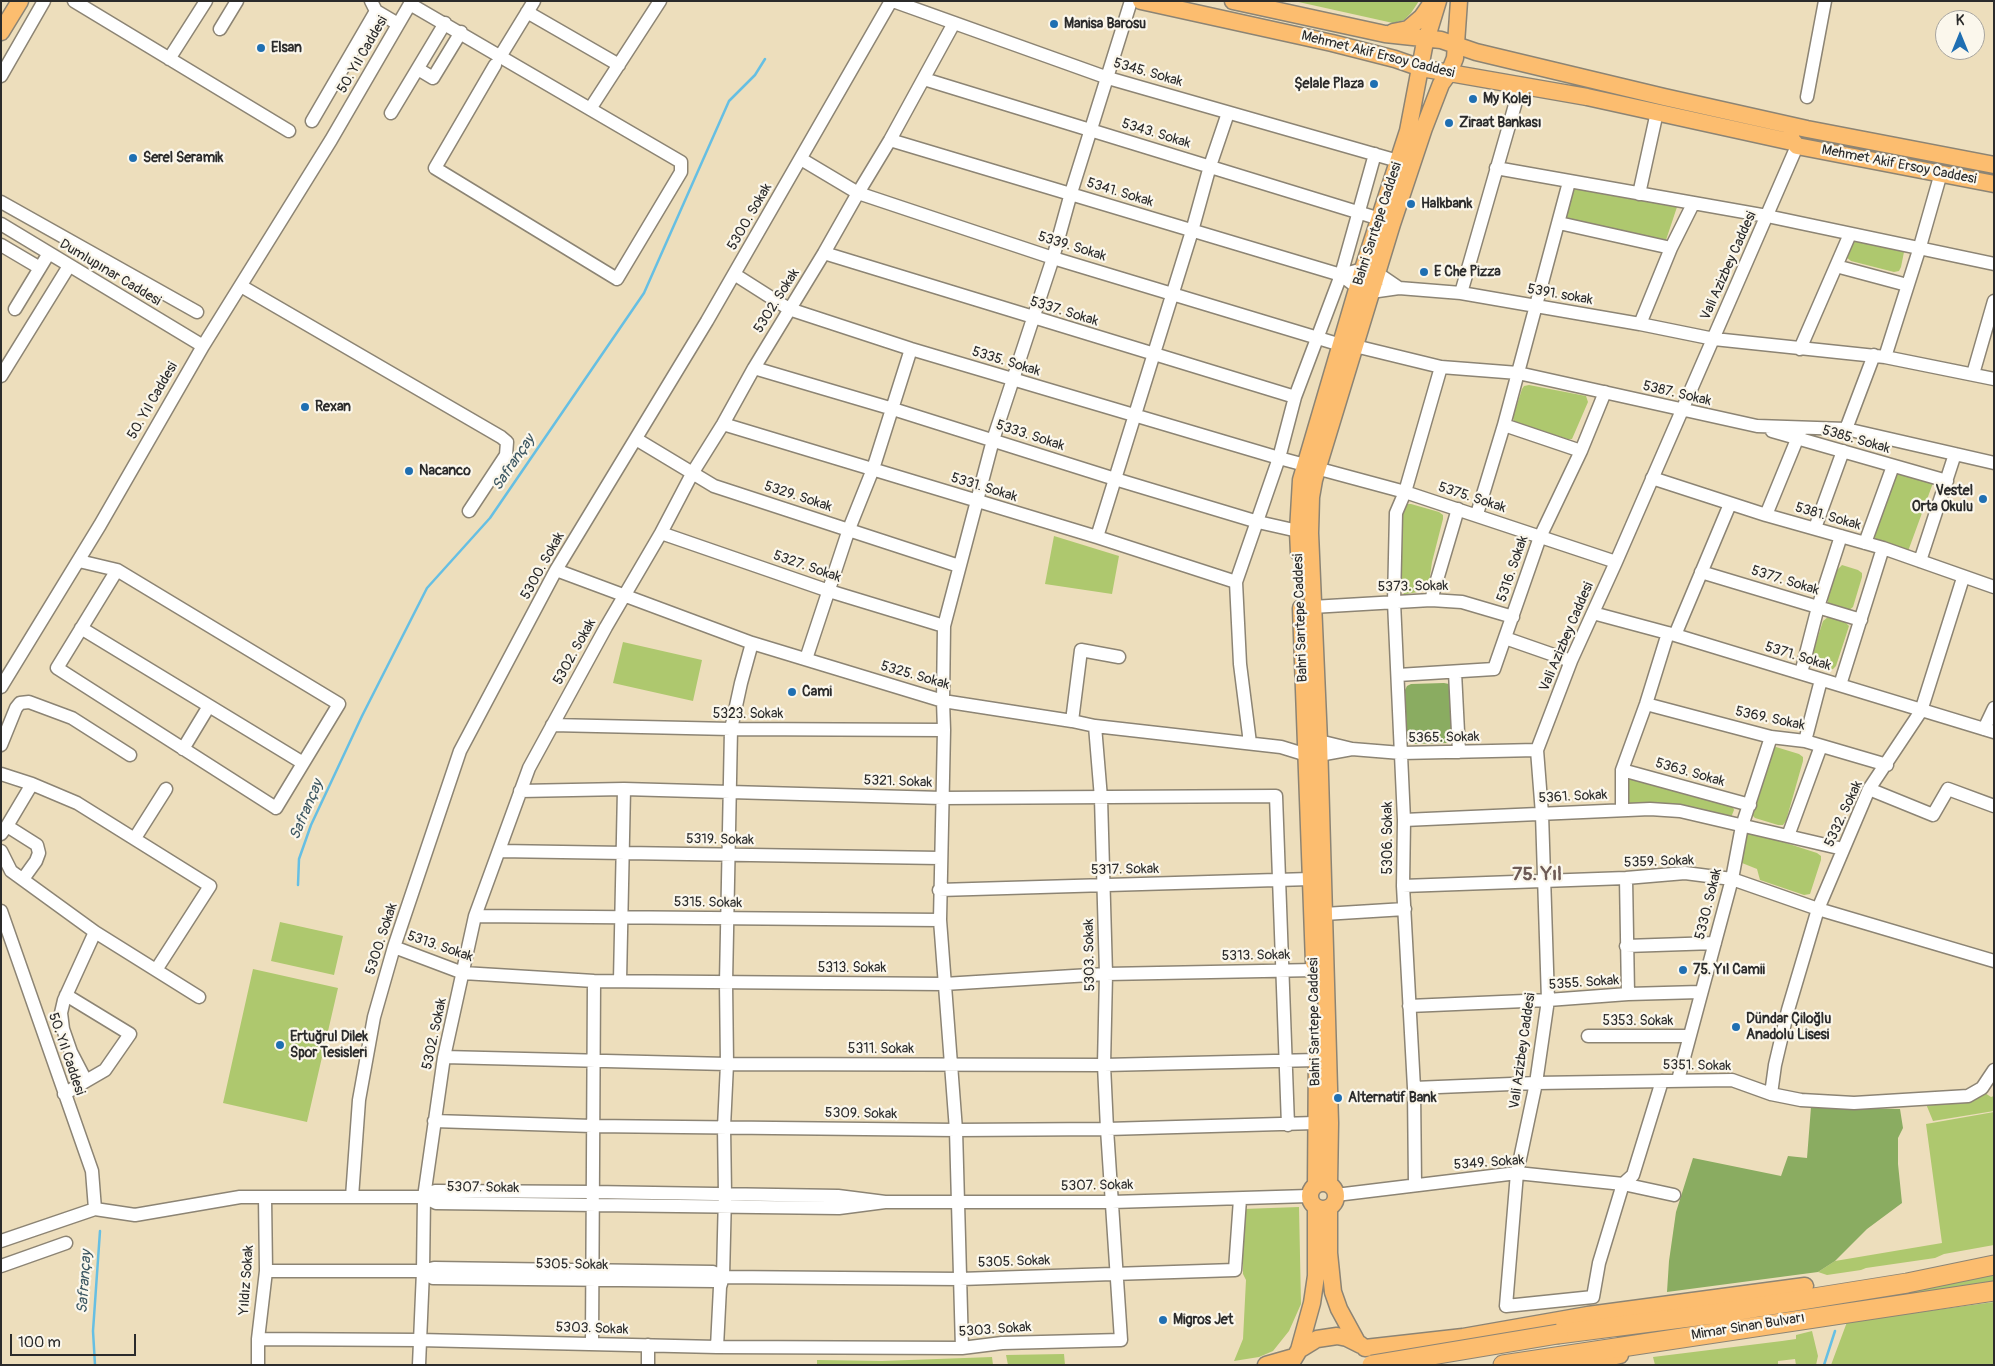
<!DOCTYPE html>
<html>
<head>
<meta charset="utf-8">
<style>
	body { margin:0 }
	#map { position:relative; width:1995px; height:1366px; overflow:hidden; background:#eddebc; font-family:Pangolin,sans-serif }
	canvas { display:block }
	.frame { position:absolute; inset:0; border:2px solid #2b2b2b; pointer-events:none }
	.north { position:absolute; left:1935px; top:10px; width:50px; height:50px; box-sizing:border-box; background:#fbf7ec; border:1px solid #a8a59f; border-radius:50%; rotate:0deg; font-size:14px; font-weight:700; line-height:20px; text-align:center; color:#2b2b2b }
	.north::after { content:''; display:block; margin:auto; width:18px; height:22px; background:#1f6fb2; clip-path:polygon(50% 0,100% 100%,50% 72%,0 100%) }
	.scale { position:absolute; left:10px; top:1334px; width:126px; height:22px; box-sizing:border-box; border:2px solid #2b2b2b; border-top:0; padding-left:6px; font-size:15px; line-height:18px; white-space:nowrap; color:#2b2b2b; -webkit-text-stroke:4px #fbf7ec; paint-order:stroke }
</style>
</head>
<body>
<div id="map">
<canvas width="1995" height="1366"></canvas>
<div class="frame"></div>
<div class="north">K</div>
<div class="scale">100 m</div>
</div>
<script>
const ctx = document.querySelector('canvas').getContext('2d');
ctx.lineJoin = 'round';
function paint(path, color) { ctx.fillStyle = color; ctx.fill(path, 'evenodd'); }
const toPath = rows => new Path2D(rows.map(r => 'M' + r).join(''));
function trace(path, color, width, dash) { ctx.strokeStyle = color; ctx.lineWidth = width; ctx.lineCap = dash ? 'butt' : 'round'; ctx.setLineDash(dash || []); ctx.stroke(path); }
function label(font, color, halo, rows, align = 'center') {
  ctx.font = font + ' Pangolin,sans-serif'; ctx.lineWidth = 4.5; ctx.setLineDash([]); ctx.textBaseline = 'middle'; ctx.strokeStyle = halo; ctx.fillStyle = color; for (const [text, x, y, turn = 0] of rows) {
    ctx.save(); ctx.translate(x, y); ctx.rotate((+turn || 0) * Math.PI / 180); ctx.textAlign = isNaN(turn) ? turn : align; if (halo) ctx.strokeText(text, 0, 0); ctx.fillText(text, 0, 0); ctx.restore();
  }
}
paint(toPath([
	[1294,1,1419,1,1411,13,1404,20,1393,23],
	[1570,185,1678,204,1666,240,1563,217],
	[1851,239,1900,248,1904,252,1901,267,1899,271,1894,272,1851,261,1846,257],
	[1529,385,1586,396,1588,402,1572,439,1568,439,1514,423,1513,417,1522,389,1524,386],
	[1895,473,1933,483,1907,554,1868,543],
	[1406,504,1411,504,1439,512,1443,515,1443,519,1432,562,1428,590,1407,594,1404,594,1401,589,1397,548,1403,508],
	[1054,536,1119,556,1112,594,1045,584],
	[1842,565,1858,570,1862,573,1862,577,1853,607,1848,611,1832,607,1828,603,1828,599,1837,570],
	[1828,617,1845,622,1849,626,1836,666,1833,669,1829,670,1815,665,1812,662,1811,658,1823,621],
	[623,642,702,660,693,701,613,683],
	[1776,747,1799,754,1803,757,1803,761,1786,821,1783,825,1778,825,1755,818,1751,814,1772,748],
	[1628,776,1733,807,1734,810,1730,820,1625,804],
	[1747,832,1752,832,1817,853,1821,856,1821,860,1810,894,1804,895,1760,880,1757,869,1742,863,1738,858],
	[280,922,343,936,334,975,271,961],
	[253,969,338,988,307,1122,223,1103],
	[1982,1091,1991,1097,1994,1096,1994,1111,1933,1121,1926,1104],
	[1994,1112,1994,1245,1944,1254,1935,1258,1866,1268,1861,1270,1827,1275,1818,1272,1835,1261,1942,1243,1926,1124],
	[1299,1207,1301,1304,1289,1331,1273,1351,1259,1357,1234,1361,1243,1339,1246,1280,1243,1274,1243,1209],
	[1994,1275,1994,1282,1857,1301,1856,1297,1864,1295],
	[1994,1302,1994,1365,1831,1365,1847,1322],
	[1812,1331,1818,1356,1816,1365,1796,1365,1795,1359,1778,1361,1778,1365,1655,1365,1653,1357,1782,1341,1796,1339,1796,1335],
	[1064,1354,1065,1365,1008,1365,1006,1355],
	[992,1357,993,1365,817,1365,817,1360,882,1361]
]), '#aec86e');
paint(toPath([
	[1444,683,1449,684,1451,689,1453,736,1451,741,1447,743,1413,744,1409,742,1407,738,1405,690,1407,686,1411,684],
	[1811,1107,1900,1109,1903,1128,1898,1138,1898,1164,1902,1203,1867,1229,1835,1261,1818,1272,1667,1292,1669,1261,1676,1212,1693,1158,1781,1176,1788,1156,1807,1158]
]), '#8aac61');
trace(toPath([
	[298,885,299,859,311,825,362,716,427,588,490,518,644,293,729,101,755,75,765,59],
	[95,1365,93,1331,100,1231],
	[1824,1365,1835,1331]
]), '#66bfe3', 2.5);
const minor = toPath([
	[74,1,289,131],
	[893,1,1108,78,1398,161],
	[376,11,398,24],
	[527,12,619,65],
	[220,29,237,1],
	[501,55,534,1],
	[169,59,206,1],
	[418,69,433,78,461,32],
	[1,76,44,1],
	[924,79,1380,219],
	[1807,97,1825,1],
	[590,109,660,1],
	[391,113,445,23],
	[312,121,376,11,371,1],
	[890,140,1341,275,1358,288,1371,292,1399,288,1461,293,1640,324,1714,339,1885,357,1994,379],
	[801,159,858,193,1053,258,1341,345],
	[1496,168,1767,216,1994,264],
	[1639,194,1657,112],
	[1,202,197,312],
	[1559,223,1671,248],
	[1,224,203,346],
	[1,245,40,268],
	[824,253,1295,397],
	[1836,266,1907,285],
	[734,274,789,309,911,349,1279,458,1405,492,1616,562],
	[1341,275,1363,269,1377,273,1399,288],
	[241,286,501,437,507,442,506,455,469,511],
	[1461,293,1521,84],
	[15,309,49,253],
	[1640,324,1671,248,1693,204],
	[1355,346,1441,367,1518,373,1757,426,1846,429,1994,463],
	[1800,349,1850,234],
	[1885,357,1919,250,1941,173],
	[754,368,893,409,1115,479,1258,522,1298,531],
	[1973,374,1994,301],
	[1,376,69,266],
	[723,424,1097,537,1236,582],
	[1504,425,1581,451],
	[1846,429,1874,355],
	[1772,431,1947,481],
	[636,439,714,486,959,566],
	[1652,478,1766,515,1883,548,1994,587],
	[1477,514,1504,425,1569,182],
	[1766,515,1800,432],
	[1815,528,1843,451],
	[661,533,829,591,944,626],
	[1097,537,1192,231,1210,166,1228,113],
	[1865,543,1893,466],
	[79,561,117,570,339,704,276,808,57,668,117,570],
	[1920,561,1955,454],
	[556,570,752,643,943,701,1072,721,1095,726,1281,747,1307,755,1319,755,1352,749],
	[1701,572,1861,620],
	[1431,600,1458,509],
	[1312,607,1431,600,1462,602,1513,617],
	[1593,613,1675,635,1994,732],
	[81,628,303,763],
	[1675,635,1730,504],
	[1505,638,1571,661],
	[806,659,849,529,873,469,911,349],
	[1455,672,1459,752],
	[1801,673,1818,607,1841,536],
	[1398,675,1494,669,1540,537,1581,451,1605,392],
	[1840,685,1883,548],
	[1,687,100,525,203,346,331,140,410,4,681,162,681,172,617,279,435,168,495,65],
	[1646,704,1771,737,1805,741,1887,765],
	[1072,721,1081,650,1119,657],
	[552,725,731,729,944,730],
	[1984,729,1994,708],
	[1311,741,1319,741,1352,749,1401,753,1537,750],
	[1805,741,1821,680],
	[1250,743,1240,664,1236,582,1279,458,1295,397,1341,275,1375,154],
	[1,745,16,708,20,703,29,702,72,718,130,755],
	[183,749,209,706],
	[1622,770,1750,805],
	[1,774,32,784,77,803,210,886,156,970],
	[1869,789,1933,815,1948,789,1994,806],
	[520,791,624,789,942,798,1276,796,1288,1125],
	[1622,810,1622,770,1646,704,1668,633],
	[1404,820,1650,809,1680,811,1843,849],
	[7,826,32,784],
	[1,834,7,826,37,845,39,853,36,861,23,879],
	[1788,836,1821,746],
	[135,838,166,789],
	[1,851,11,871,95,932,199,997],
	[499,851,940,858],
	[1626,878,1628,994],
	[1403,886,1626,878,1685,873,1732,879,1818,909,1994,961],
	[939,890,1310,879],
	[1,911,92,1171,95,1209],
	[1324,914,1405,909],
	[475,916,940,920],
	[1626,946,1715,943],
	[394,947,463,973,594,981,944,984,1106,974,1315,970],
	[620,981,624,789],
	[66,995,130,1034,105,1070,86,1081],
	[1409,1006,1548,1000,1628,994,1700,992],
	[1588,1036,1689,1036],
	[444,1057,727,1064,1104,1065,1317,1060],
	[1678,1080,1732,879,1742,826,1771,737],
	[1662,1081,1633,1175,1623,1184,1599,1263,1593,1297,1506,1306,1517,1173,1536,1083,1548,1000,1542,814,1537,750,1571,661,1616,562,1797,146],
	[1414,1088,1536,1083,1732,1080,1771,1094,1801,1100,1854,1103,1968,1096,1982,1088,1994,1070],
	[64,1094,86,1081,71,1052,63,1029,61,1013,64,1000,95,932],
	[1771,1094,1775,1065,1788,1010,1818,909,1869,789,1921,711,1963,578],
	[434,1121,592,1126,956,1130,1107,1129,1315,1123],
	[1415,1185,1414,1088,1403,886,1404,820,1394,602,1396,513,1405,492,1441,367],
	[1336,1195,1517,1173,1623,1184,1674,1195],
	[352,1197,359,1100,374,1017,394,947,460,751,556,570,707,321,891,1],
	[424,1197,435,1191,592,1192,838,1196,885,1202,1112,1202,1309,1196],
	[1,1241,95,1209,135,1215,240,1197,424,1197,436,1203,839,1208,885,1202],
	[1,1266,66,1243],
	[266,1271,423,1271,434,1268,713,1272,723,1277,960,1279,1235,1270,1240,1199],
	[423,1271,433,1278,715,1281,723,1277],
	[258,1339,419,1340,717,1347,962,1348,1002,1343,1121,1340,1107,1129,1104,1065,1106,974,1101,798,1095,726],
	[592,1344,594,981],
	[717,1347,720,1287,723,1277,725,1194,724,1127,727,1064,726,983,731,729,741,683,752,643],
	[962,1348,956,1130,940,920,944,730,943,701,944,626,993,440,1053,258,1071,193,1131,1],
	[258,1365,258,1339,266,1271,265,1197],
	[419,1365,423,1271,424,1197,444,1057,475,916,529,768,606,627,661,533,693,472,723,424,754,368,824,253,858,193,890,140,954,23],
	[648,1365,648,1345]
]);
const major = toPath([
	[1141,1,1332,43,1395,59,1421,68,1587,97,1792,142],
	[1233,1,1385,34,1441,40,1476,52,1664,97,1807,129,1994,165],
	[1,32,20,1],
	[1393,32,1408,29,1422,17,1433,1],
	[1791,132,1791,139,1797,146,1994,184],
	[1299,553,1298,531,1301,480,1363,269,1408,131,1424,47,1438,1],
	[1301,608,1314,963],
	'1310 1196a13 13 0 1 1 26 0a13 13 0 1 1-26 0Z',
	[1329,1184,1330,1123,1319,741,1310,533,1311,497,1314,480,1392,224,1424,128,1441,84,1449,73,1455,58,1459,1],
	[1316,1185,1317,1050],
	[1329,1208,1329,1253,1333,1292,1339,1309,1357,1342],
	[1365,1348,1463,1337,1588,1315,1805,1286],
	[1299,1350,1312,1303,1316,1276,1316,1208],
	[1266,1365,1294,1357],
	[1290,1365,1299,1350,1317,1339,1337,1336,1347,1338,1361,1345],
	[1578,1365,1620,1355]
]);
const highway = toPath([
	[1558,1334,1720,1313,1907,1283,1994,1265],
	[1503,1365,1994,1291]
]);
trace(minor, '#8c8474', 15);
trace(major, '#8c8474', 19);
trace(highway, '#8c8474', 21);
trace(minor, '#fff', 12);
trace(major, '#fcbd6f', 16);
trace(highway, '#fcbd6f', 19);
const highwayBridge = toPath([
	[1372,1365,1558,1334]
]);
trace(highwayBridge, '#8c8474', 21, []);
trace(highwayBridge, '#fcbd6f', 19);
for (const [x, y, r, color] of [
	[1054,24,5,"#1f6fb2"],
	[261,48,5,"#1f6fb2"],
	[1374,84,5,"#1f6fb2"],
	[1473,99,5,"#1f6fb2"],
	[1449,123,5,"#1f6fb2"],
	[133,158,5,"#1f6fb2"],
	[1411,204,5,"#1f6fb2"],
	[1424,272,5,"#1f6fb2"],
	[305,407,5,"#1f6fb2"],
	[409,471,5,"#1f6fb2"],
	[1983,499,5,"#1f6fb2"],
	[792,692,5,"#1f6fb2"],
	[1683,970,5,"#1f6fb2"],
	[1736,1027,5,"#1f6fb2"],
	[280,1045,5,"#1f6fb2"],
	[1338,1098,5,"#1f6fb2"],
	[1163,1320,5,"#1f6fb2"]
]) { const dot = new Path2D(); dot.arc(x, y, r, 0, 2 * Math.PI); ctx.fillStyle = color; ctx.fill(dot); trace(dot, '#fbf7ec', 2); }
label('bold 14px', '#2b2b2b', '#fbf7ec', [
	["Manisa Barosu",1064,24],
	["Elsan",271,48],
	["Şelale Plaza",1364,84,"right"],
	["My Kolej",1483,99],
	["Ziraat Bankası",1459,123],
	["Serel Seramik",143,158],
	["Halkbank",1421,204],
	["E Che Pizza",1434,272],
	["Rexan",315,407],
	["Nacanco",419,471],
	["Vestel",1973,491,"right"],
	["Orta Okulu",1973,507,"right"],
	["Cami",802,692],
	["75. Yıl Camii",1693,970],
	["Dündar Çiloğlu",1746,1019],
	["Anadolu Lisesi",1746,1035],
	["Ertuğrul Dilek",290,1037],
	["Spor Tesisleri",290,1053],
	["Alternatif Bank",1348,1098],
	["Migros Jet",1173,1320]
], 'left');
label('14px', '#2b2b2b', '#fbf7ec', [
	["50. Yıl Caddesi",363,55,-60],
	["Mehmet Akif Ersoy Caddesi",1378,55,14],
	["5345. Sokak",1148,73,16],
	["5343. Sokak",1156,134,17],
	["Mehmet Akif Ersoy Caddesi",1899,165,11],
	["5341. Sokak",1120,193,17],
	["5300. Sokak",750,217,-60],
	["Bahri Sarıtepe Caddesi",1378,224,-72],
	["5339. Sokak",1072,247,17],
	["Vali Azizbey Caddesi",1729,266,-66],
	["Dumlupınar Caddesi",110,273,31],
	["5391. sokak",1560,295,10],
	["5302. Sokak",777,301,-58],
	["5337. Sokak",1064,312,17],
	["5335. Sokak",1006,362,17],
	["5387. Sokak",1677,394,13],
	["50. Yıl Caddesi",153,401,-60],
	["5333. Sokak",1030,436,18],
	["5385. Sokak",1856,440,16],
	["5331. Sokak",984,488,17],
	["5329. Sokak",798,497,18],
	["5375. Sokak",1472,498,18],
	["5381. Sokak",1828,517,16],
	["5300. Sokak",543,566,-61],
	["5327. Sokak",807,567,19],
	["5316. Sokak",1513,569,-71],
	["5377. Sokak",1785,581,17],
	["5373. Sokak",1413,587,-1],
	["Bahri Sarıtepe Caddesi",1301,618,-92],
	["Vali Azizbey Caddesi",1567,637,-67],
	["5302. Sokak",575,652,-61],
	["5371. Sokak",1798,657,17],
	["5325. Sokak",915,676,16],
	["5323. Sokak",748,714],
	["5369. Sokak",1770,719,12],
	["5365. Sokak",1444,738,-1],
	["5363. Sokak",1690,773,16],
	["5321. Sokak",898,782,2],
	["5361. Sokak",1573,797,-3],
	["5332. Sokak",1844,814,-65],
	["5306. Sokak",1388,838,-90],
	["5319. Sokak",720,840,1],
	["5359. Sokak",1659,862,-2],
	["5317. Sokak",1125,870,-1],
	["5315. Sokak",708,903,1],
	["5330. Sokak",1709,904,-76],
	["5300. Sokak",382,939,-72],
	["5313. Sokak",440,947,19],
	["5303. Sokak",1090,955,-91],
	["5313. Sokak",1256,956,-1],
	["5313. Sokak",852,968],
	["5355. Sokak",1584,983,-4],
	["5353. Sokak",1638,1021],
	["Bahri Sarıtepe Caddesi",1315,1022,-91],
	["5302. Sokak",435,1034,-78],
	["5311. Sokak",881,1049],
	["Vali Azizbey Caddesi",1523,1051,-82],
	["50. Yıl Caddesi",66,1054,71],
	["5351. Sokak",1697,1066,1],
	["5309. Sokak",861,1114,1],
	["5349. Sokak",1489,1163,-4],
	["5307. Sokak",1097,1186,-1],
	["5307. Sokak",483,1188,1],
	["5305. Sokak",1014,1262,-2],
	["5305. Sokak",572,1265,1],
	["Yıldız Sokak",247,1280,-86],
	["Mimar Sinan Bulvarı",1748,1327,-9],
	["5303. Sokak",592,1329,2],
	["5303. Sokak",995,1330,-4]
]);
label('italic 15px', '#3d5762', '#fbf7ec', [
	["Safrançay",514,463,-56],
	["Safrançay",307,810,-67],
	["Safrançay",85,1282,-86]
]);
label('bold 19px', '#6e5b56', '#fbf7ec', [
	["75. Yıl",1537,875]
]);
</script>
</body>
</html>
